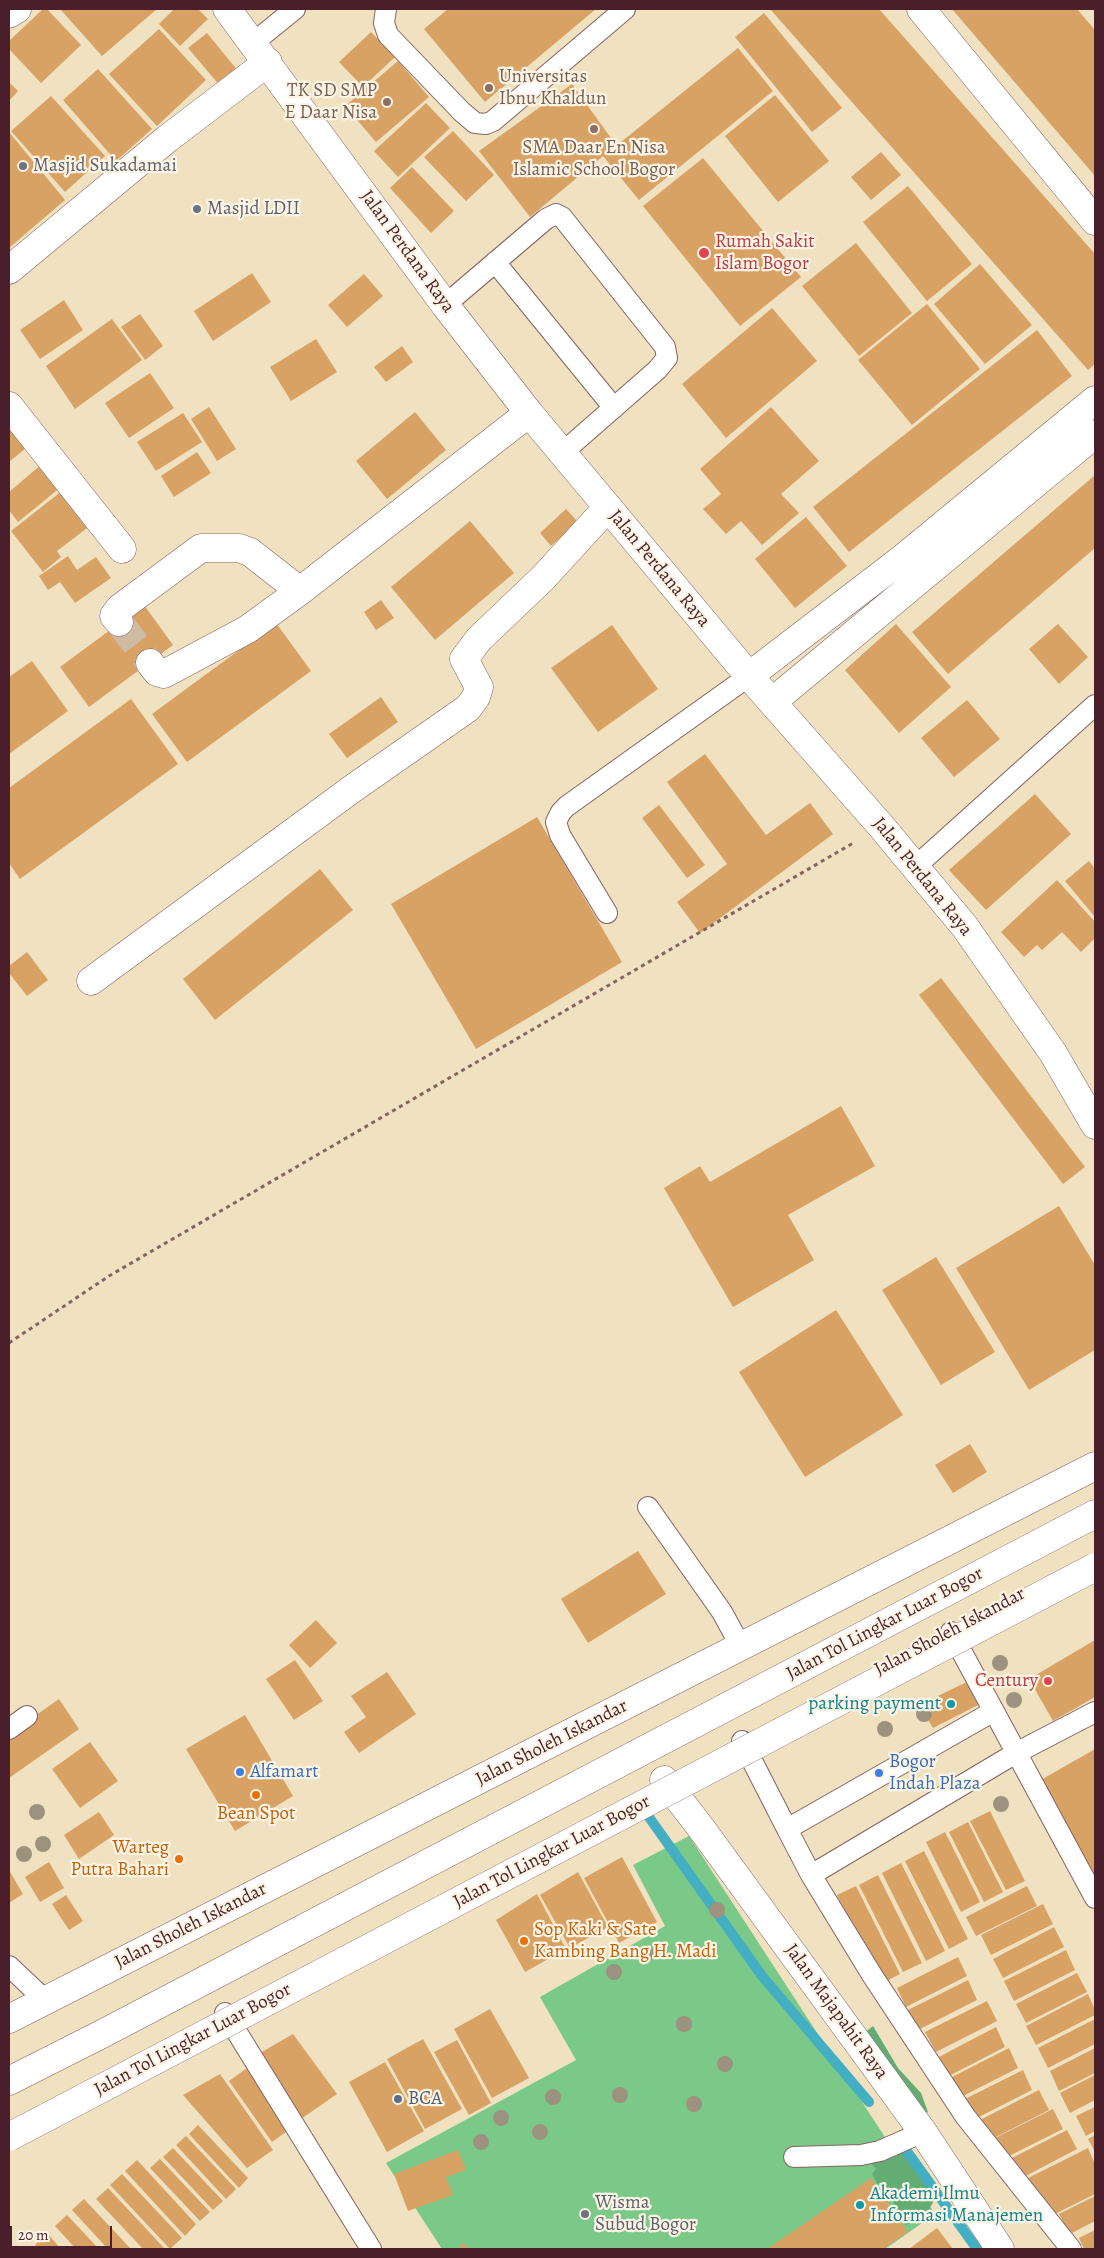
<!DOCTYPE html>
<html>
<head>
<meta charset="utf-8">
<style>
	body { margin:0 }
	#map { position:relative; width:1104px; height:2258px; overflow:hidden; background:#f0e1c1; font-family:Alegreya,serif }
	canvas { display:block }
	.frame { position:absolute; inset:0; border:10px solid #4a1f2b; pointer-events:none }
	.scale { position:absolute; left:10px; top:2226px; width:102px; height:22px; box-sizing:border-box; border:2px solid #4a1f2b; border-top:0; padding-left:6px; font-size:15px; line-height:18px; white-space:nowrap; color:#4a1f2b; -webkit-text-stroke:4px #fcf5e5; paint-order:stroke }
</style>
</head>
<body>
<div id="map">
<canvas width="1104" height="2258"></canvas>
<div class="frame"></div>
<div class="scale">20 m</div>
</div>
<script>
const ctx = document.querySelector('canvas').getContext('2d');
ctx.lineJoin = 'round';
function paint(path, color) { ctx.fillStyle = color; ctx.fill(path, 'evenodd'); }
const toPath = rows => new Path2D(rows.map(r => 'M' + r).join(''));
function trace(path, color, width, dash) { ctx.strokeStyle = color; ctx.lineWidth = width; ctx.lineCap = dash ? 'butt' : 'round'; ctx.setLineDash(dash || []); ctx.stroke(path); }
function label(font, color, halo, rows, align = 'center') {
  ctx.font = font + ' Alegreya,serif'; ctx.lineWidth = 4.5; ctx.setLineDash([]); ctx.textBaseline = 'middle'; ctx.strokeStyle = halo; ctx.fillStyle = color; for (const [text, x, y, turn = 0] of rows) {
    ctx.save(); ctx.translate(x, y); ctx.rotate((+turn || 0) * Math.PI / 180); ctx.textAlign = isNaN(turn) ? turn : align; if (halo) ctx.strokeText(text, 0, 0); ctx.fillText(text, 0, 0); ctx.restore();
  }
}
paint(toPath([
	[689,1836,935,2214,885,2249,442,2249,386,2163,576,2060,540,1997,665,1926,633,1865]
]), '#7ac989');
paint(toPath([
	[873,2026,898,2068,921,2093,928,2112,912,2121,854,2041],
	[897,2140,910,2163,929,2185,935,2199,925,2216,906,2225,896,2214,893,2201,881,2190,872,2174,876,2169,865,2157,865,2146,872,2142]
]), '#63ad75');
trace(toPath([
	[641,1806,762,1976,869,2102],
	[906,2150,977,2249]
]), '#44aec3', 10);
paint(toPath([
	[43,9,47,9,81,45,41,83,9,49,9,41],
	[60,9,157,9,102,56],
	[174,9,198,9,208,19,180,46,159,24],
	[448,9,596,9,485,102,424,29],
	[770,9,879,9,1095,254,1095,364,1088,370],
	[952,9,1077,9,1095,30,1095,176],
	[764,13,842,108,812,132,735,37],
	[159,29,206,80,157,126,109,74],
	[371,32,395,57,363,87,339,62],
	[207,33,239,72,221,87,188,48],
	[738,48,773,91,639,200,603,156,530,217,479,151,572,84,616,145,606,154],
	[398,61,429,97,376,142,345,106],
	[98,69,152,129,116,161,63,100],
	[9,82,18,91,9,101],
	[775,95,829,161,778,202,725,136],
	[51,96,105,156,65,192,11,131],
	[426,103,450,128,398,177,374,151],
	[453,131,494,175,466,201,424,157],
	[9,132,65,200,9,248],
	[881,152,901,175,871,200,851,177],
	[703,158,801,277,740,326,643,206],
	[412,167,454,211,431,233,390,188],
	[908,186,972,264,927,301,863,222],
	[856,243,912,313,859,356,802,286],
	[980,264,1032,325,985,364,934,304],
	[252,273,271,302,213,341,194,311],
	[364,274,383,296,347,327,328,305],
	[64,300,83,330,40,359,20,330],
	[927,304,980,369,912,425,858,360],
	[772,308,817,361,726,438,682,384],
	[140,314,163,346,145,360,121,327],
	[112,319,142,360,75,409,46,366],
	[1037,330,1072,376,849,552,813,507],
	[316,339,337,372,291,401,270,367],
	[402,346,413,362,386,382,374,367],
	[150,373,174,408,129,438,105,403],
	[209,407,236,449,217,461,191,419],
	[771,407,819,461,781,494,799,513,762,545,741,521,726,534,703,509,721,494,700,469],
	[415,412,446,450,387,499,356,461],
	[183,413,202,442,156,471,137,442],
	[9,418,31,444,9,462],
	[197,452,211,473,174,497,161,476],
	[42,464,61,487,18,522,9,510,9,492],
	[1095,475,1095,548,948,674,912,632],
	[67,487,95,522,57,551,61,557,43,572,11,531],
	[566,509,578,522,551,546,540,533],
	[806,517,847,566,795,608,755,559],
	[470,521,514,573,435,640,391,587],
	[68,556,77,570,96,557,111,578,75,603,60,582,48,590,39,576],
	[381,600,394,618,376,630,364,612],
	[144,605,173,645,89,707,60,667],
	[276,623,311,671,187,762,152,714],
	[896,624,951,687,899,733,845,670],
	[1058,624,1088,657,1059,684,1029,649],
	[612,625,658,689,598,732,551,668],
	[32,661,68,711,9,754,9,677],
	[381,697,398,722,347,758,329,734],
	[131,699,178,764,20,879,9,863,9,788],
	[967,700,1000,739,954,777,921,738],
	[705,754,766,835,810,803,833,834,700,933,677,902,727,864,667,782],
	[1035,794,1071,834,986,910,949,870],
	[659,805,705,865,687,878,642,818],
	[537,817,622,962,476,1049,391,904],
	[1089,861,1095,869,1095,917,1065,881],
	[320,869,353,910,215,1020,183,979],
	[1057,880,1095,922,1095,938,1081,952,1062,932,1042,950,1037,945,1024,957,1001,932],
	[27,952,48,980,27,996,9,973,9,966],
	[941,978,1085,1167,1063,1184,919,995],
	[841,1106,875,1166,788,1215,814,1260,733,1307,664,1188,700,1166,710,1182],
	[1059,1206,1095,1265,1095,1350,1029,1390,956,1268],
	[936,1257,995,1352,941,1385,882,1290],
	[836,1310,903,1415,805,1477,739,1372],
	[970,1444,987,1472,953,1493,935,1465],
	[638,1551,666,1594,588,1643,561,1599],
	[316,1620,337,1643,310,1668,289,1645],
	[1095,1640,1095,1697,1053,1721,1029,1679],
	[295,1660,323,1701,294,1720,266,1679],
	[387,1672,416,1714,359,1753,344,1732,366,1717,351,1696],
	[971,1680,984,1702,933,1728,919,1705],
	[59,1699,79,1729,9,1778,9,1734],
	[245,1715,293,1796,235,1831,186,1749],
	[90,1742,118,1781,80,1808,52,1769],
	[1095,1749,1095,1881,1039,1781],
	[990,1811,1025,1881,1006,1890,970,1821],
	[99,1812,114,1835,79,1859,64,1835],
	[968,1822,1003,1892,984,1902,949,1832],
	[945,1832,980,1902,961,1912,926,1842],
	[924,1851,968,1939,949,1949,905,1861],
	[622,1857,657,1922,619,1943,584,1878],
	[49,1862,64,1888,40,1902,25,1877],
	[901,1863,945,1951,926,1961,882,1873],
	[9,1870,23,1894,9,1903],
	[578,1872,608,1927,570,1948,540,1895],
	[878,1875,922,1963,903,1972,859,1885],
	[856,1886,900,1974,881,1984,837,1895],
	[1027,1886,1037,1906,976,1936,966,1917],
	[537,1894,566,1949,525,1972,496,1920],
	[66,1895,83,1921,69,1930,52,1904],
	[1043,1904,1053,1924,991,1955,981,1935],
	[1054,1927,1064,1947,1003,1978,993,1959],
	[1066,1950,1075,1970,1014,2001,1004,1981],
	[958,1957,967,1976,906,2007,897,1988],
	[1077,1973,1087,1992,1026,2023,1016,2004],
	[968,1980,977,2000,916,2031,906,2011],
	[1088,1994,1095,2010,1095,2015,1036,2045,1026,2026],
	[987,2001,997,2021,936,2052,925,2032],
	[490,2009,529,2078,492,2098,454,2029],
	[1095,2019,1095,2044,1048,2068,1038,2048],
	[996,2027,1005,2047,945,2078,935,2059],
	[293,2034,337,2094,301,2119,255,2056],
	[423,2039,462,2109,425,2129,387,2059],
	[457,2040,491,2103,469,2115,434,2052],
	[1009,2048,1018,2068,957,2099,948,2079],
	[1095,2048,1095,2073,1059,2091,1050,2071],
	[385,2062,424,2131,387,2152,349,2082],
	[247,2068,290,2129,272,2142,229,2081],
	[1023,2070,1032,2090,971,2121,961,2101],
	[220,2074,273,2150,247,2168,183,2095],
	[1095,2075,1095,2100,1070,2113,1060,2093],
	[1039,2090,1049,2110,988,2141,978,2121],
	[1095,2107,1095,2131,1086,2136,1076,2116],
	[1053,2109,1063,2129,1005,2158,995,2138],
	[198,2125,248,2178,239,2188,189,2134],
	[1067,2130,1077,2149,1020,2179,1010,2159],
	[1095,2135,1095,2152,1088,2139],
	[186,2136,236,2189,226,2199,176,2145],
	[173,2148,223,2201,213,2210,163,2157],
	[1088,2148,1095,2164,1095,2194,1051,2216,1026,2179],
	[458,2150,466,2170,446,2177,453,2195,408,2211,394,2174],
	[160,2159,210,2212,200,2221,150,2168],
	[137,2160,196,2224,185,2236,125,2171],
	[122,2174,182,2238,170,2249,110,2185],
	[871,2178,908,2232,883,2249,767,2249],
	[108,2188,165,2249,143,2249,96,2199],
	[1095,2196,1095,2221,1070,2234,1059,2214],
	[84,2199,131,2249,108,2249,72,2210],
	[67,2215,99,2249,76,2249,55,2226],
	[937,2228,953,2249,909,2249],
	[1095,2230,1095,2249,1084,2249,1079,2238],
	[47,2233,61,2249,39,2249,35,2245],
	[463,2243,468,2247,467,2249,459,2247]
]), '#d8a265');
trace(toPath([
	[119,622,150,663]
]), '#cfbaa3', 28, [28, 14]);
const service = toPath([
	[386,9,384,23,388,35,462,112,475,123,486,124,493,121,625,9],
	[253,43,295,9],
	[495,262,614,408],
	[445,305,546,219,556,214,562,217,665,347,667,358,657,370,562,453],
	[915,867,1095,705],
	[607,913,560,835,556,822,561,812,567,806,749,676],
	[648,1507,722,1612,741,1647],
	[951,1632,1095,1898],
	[994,1711,787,1829,811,1875,872,1975,965,2116,1071,2249],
	[9,1729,27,1716],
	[742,1741,787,1829],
	[811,1875,1016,1753,1095,1712],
	[9,1966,44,1999],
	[225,2013,371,2249],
	[794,2157,861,2155,880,2151,923,2132]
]);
const minor = toPath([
	[227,9,445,305,529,413,749,676,881,826,965,927,1053,1053,1095,1125],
	[921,9,1095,221],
	[9,14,17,9],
	[9,270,167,139,268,62],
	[9,406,122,549],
	[300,591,529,413],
	[119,622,114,616,120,608,201,548,239,548,250,552,300,591,248,629,164,674,157,672,150,663],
	[749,676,903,558,1095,400],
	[772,702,1095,434],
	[91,981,352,789,468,708,476,697,479,687,464,659,479,639,543,578,608,507],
	[664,1780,701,1828,923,2132,1000,2249]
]);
const trunk = toPath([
	[9,2019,1095,1466]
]);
const motorway = toPath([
	[9,2081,100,2035,1095,1514]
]);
trace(service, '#846360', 22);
trace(minor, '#846360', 29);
trace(trunk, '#846360', 29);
trace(motorway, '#846360', 29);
trace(toPath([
	[9,1343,109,1276,855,842]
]), '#846360', 3, [4, 4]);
trace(service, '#fff', 20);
trace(minor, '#fff', 28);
trace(trunk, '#fff', 28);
trace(motorway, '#fff', 28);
const motorwayBridge = toPath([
	[9,2137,1095,1567]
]);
trace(motorwayBridge, '#846360', 29, []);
trace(motorwayBridge, '#fff', 28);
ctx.fillStyle = '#9c927e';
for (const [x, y] of [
	[1000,1663],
	[1014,1700],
	[924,1714],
	[885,1729],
	[1001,1804],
	[37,1812],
	[43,1844],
	[24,1854],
	[717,1910],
	[646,1954],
	[614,1972],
	[684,2024],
	[725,2064],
	[620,2095],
	[553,2097],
	[694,2104],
	[501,2118],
	[540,2132],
	[481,2142]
]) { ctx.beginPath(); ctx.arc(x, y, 8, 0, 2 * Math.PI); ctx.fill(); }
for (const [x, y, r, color] of [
	[489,88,5,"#8d6e63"],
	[387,102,5,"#8d6e63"],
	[594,129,5,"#8d6e63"],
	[23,166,5,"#6b7280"],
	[197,209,5,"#6b7280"],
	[704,253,6,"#e0444e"],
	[1048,1681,5,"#e0444e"],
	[951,1704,5,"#0f9aa8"],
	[240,1772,5,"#3f7fe0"],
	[879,1773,5,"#3f7fe0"],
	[256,1795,5,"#e8710a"],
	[179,1859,5,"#e8710a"],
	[524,1941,5,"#e8710a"],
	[398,2099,5,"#5c6f8a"],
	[860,2205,5,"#0f9aa8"],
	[585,2214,5,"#6b7280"]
]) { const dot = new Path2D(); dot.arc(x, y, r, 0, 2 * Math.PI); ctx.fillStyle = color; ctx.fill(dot); trace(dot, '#fcf5e5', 2); }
label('19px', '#785e54', '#fcf5e5', [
	["Universitas",499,77],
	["Ibnu Khaldun",499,99],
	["TK SD SMP",377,91,"right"],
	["E Daar Nisa",377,113,"right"],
	["SMA Daar En Nisa",594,148,"center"],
	["Islamic School Bogor",594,170,"center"]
], 'left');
label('19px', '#5b616d', '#fcf5e5', [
	["Masjid Sukadamai",33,166],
	["Masjid LDII",207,209],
	["Wisma",595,2203],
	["Subud Bogor",595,2225]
], 'left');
label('19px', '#be3a42', '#fcf5e5', [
	["Rumah Sakit",715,242],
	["Islam Bogor",715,264],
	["Century",1038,1681,"right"]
], 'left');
label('19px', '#4a1f2b', '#fcf5e5', [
	["Jalan Perdana Raya",407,252,54],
	["Jalan Perdana Raya",659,569,50],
	["Jalan Perdana Raya",922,877,51],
	["Jalan Tol Lingkar Luar Bogor",885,1624,-28],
	["Jalan Sholeh Iskandar",950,1632,-28],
	["Jalan Sholeh Iskandar",552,1743,-27],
	["Jalan Tol Lingkar Luar Bogor",552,1852,-28],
	["Jalan Sholeh Iskandar",191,1926,-27],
	["Jalan Majapahit Raya",836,2012,54],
	["Jalan Tol Lingkar Luar Bogor",193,2040,-28]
]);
label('19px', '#0d838f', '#fcf5e5', [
	["parking payment",941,1704],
	["Akademi Ilmu",870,2194,"left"],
	["Informasi Manajemen",870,2216,"left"]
], 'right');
label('19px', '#366cbe', '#fcf5e5', [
	["Bogor",889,1762],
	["Indah Plaza",889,1784],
	["Alfamart",250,1772]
], 'left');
label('19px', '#c56008', '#fcf5e5', [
	["Bean Spot",256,1814],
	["Warteg",169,1848,"right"],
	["Putra Bahari",169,1870,"right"],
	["Sop Kaki & Sate",534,1930,"left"],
	["Kambing Bang H. Madi",534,1952,"left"]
]);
label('19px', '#4e5e75', '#fcf5e5', [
	["BCA",408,2099]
], 'left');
</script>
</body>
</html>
